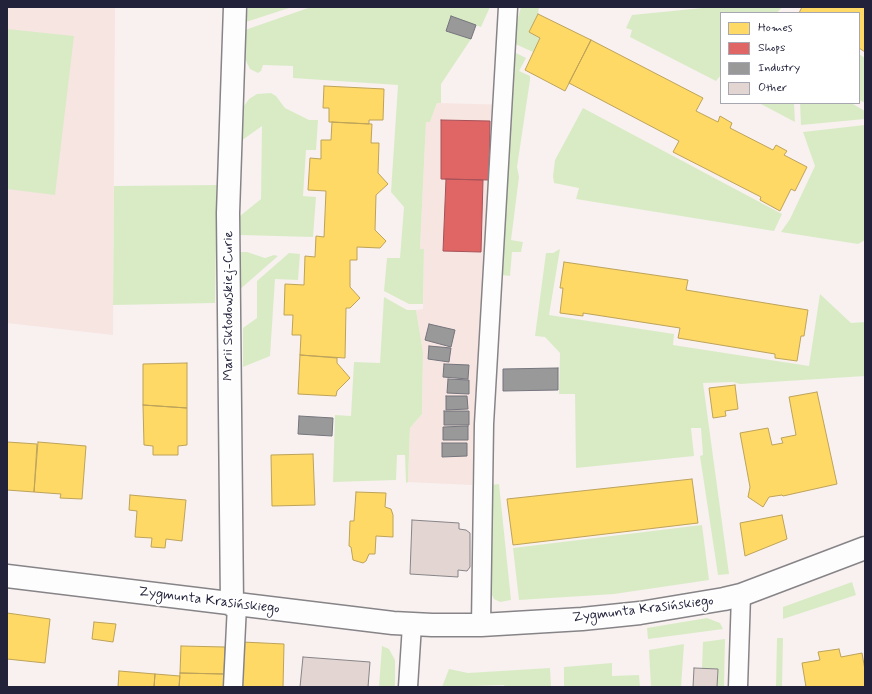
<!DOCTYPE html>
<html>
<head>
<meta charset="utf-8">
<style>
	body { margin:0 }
	#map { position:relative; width:872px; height:694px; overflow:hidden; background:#f8f1f0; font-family:Mynerve,sans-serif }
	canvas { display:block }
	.frame { position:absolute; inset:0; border:8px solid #22223b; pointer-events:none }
	.legend { position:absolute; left:720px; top:12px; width:140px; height:92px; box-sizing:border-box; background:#fff; border:1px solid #a7a7b1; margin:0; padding:5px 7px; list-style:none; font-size:12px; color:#22223b }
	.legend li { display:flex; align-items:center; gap:8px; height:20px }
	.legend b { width:20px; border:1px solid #a7a7b1 }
</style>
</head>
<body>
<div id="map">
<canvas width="872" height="694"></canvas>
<div class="frame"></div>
<ul class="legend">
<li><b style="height:11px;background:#ffd966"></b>Homes</li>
<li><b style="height:11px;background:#e06666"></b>Shops</li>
<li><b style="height:11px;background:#999"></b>Industry</li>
<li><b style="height:11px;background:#e3d5d1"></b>Other</li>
</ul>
</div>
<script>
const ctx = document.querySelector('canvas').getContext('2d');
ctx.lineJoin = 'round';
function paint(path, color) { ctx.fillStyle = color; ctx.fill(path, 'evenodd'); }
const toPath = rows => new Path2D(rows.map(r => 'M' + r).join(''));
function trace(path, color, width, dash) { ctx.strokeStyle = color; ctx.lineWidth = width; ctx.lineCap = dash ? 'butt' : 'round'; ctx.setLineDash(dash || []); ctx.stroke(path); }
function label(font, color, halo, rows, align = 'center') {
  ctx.font = font + ' Mynerve,sans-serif'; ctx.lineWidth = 4; ctx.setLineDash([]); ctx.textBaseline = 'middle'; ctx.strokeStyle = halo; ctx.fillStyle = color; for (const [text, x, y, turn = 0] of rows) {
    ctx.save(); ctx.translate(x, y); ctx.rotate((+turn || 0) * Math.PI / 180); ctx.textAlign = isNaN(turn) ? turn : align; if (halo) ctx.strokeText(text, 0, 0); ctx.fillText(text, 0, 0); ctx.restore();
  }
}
paint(toPath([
	[7,7,115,7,113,335,7,323],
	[437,103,513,105,498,336,481,330,472,485,408,482,410,428,422,414,423,352,416,310,423,309,424,250,420,249,426,121,430,122]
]), '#f7e5e1');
paint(toPath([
	[248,7,292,7,246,22],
	[311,7,490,7,481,27,451,17,447,31,471,39,441,84,441,103,437,103,430,122,426,122,420,249,424,249,423,304,409,304,384,291,387,258,400,258,404,207,391,192,398,85,293,78,293,66,263,65,261,71,258,73,250,69,244,57,245,30],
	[521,7,539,7,538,14,529,32,540,38,533,52,511,42],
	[712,7,782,7,777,13,721,13,721,75,716,81,630,37,632,30,626,28,632,15],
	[7,29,74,36,55,195,7,189],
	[510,50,526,58,519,71,530,76,530,80,517,167,519,177,511,240,523,242,521,252,512,252,510,276,502,275,513,95],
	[859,54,865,58,865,103,859,100],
	[271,93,276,96,285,108,309,120,318,120,316,150,306,150,303,196,316,197,313,237,240,235,240,216,261,199,262,126,241,141,241,110,249,99,257,94],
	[759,103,794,103,795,122],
	[800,103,851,103,865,111,865,119,801,125],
	[583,108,782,214,774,231,576,199,579,188,554,183,553,176,555,160],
	[865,125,865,240,858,244,781,232,790,219,815,166,803,132],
	[217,185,215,303,113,305,114,186],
	[560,249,549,315,674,334,673,345,809,366,820,294,851,323,865,322,865,376,740,384,733,382,703,383,729,574,718,575,700,456,703,455,701,428,691,428,694,456,576,468,575,394,559,394,560,353,545,337,535,336,546,253,553,253],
	[239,252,247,252,265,258,274,255,278,256,238,291],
	[289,253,300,254,298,280,275,279,270,356,243,367,243,328,257,318,257,281],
	[384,297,407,310,416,310,423,352,422,414,410,428,408,482,406,483,405,455,397,455,396,480,333,482,335,415,351,416,354,362,380,363],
	[499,484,511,600,500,602,494,599,490,591,491,485],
	[702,525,709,580,614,594,519,600,513,548],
	[852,582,856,595,783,619,783,607],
	[707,618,720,623,723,629,648,639,647,628],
	[777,638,783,638,782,687,776,687],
	[725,639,724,687,717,687,718,669,702,669,703,642],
	[684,644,681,687,651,687,649,650],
	[382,646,389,649,395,660,395,687,379,687],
	[612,663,612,676,639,675,640,687,564,687,564,667],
	[550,668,551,687,505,687,504,685,442,687,449,669,468,673]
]), '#d9ebc5');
const homes = toPath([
	[802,7,865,7,865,52,859,48,859,13,799,13,802,7],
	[538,14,591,40,565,91,525,70,540,38,529,32,538,14],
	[591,40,703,98,696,111,718,122,720,116,732,123,730,128,773,150,776,145,787,151,784,155,807,167,795,191,791,189,780,211,760,200,761,197,673,152,679,141,569,83,591,40],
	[324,86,384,89,383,120,369,120,369,124,329,122,329,108,323,108,324,86],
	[332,122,372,124,371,143,379,143,378,173,388,184,376,195,375,230,386,241,380,248,357,247,357,260,350,260,350,287,360,298,350,308,346,308,345,358,300,355,301,335,292,335,293,315,284,315,285,284,304,285,305,256,315,257,316,236,324,237,326,191,308,190,310,158,321,159,321,140,331,140,332,122],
	[564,262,688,280,686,290,808,310,804,336,801,336,797,361,775,358,775,354,678,338,680,328,583,313,583,316,560,313,563,288,560,288,564,262],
	[300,355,337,358,337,363,350,378,337,391,336,396,298,394,300,355],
	[187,363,187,408,143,405,143,364,187,363],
	[735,385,738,409,725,411,726,416,713,418,709,388,735,385],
	[817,392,837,484,783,496,782,495,769,497,763,507,748,497,750,487,740,433,768,428,772,445,783,443,781,438,796,435,789,397,817,392],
	[143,405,187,408,187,445,178,446,178,455,153,455,153,446,144,445,143,405],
	[7,442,37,444,34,492,7,490,7,442],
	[38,442,86,446,82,499,60,498,61,494,34,492,38,442],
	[313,454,315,505,272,506,271,455,313,454],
	[692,479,698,523,513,545,507,499,692,479],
	[356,492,386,493,385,507,391,509,393,515,393,537,376,536,375,554,369,554,366,561,363,563,353,560,351,547,349,546,350,521,354,521,356,492],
	[130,495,186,500,182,541,166,539,165,548,151,547,152,538,135,537,137,511,129,510,130,495],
	[782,515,787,539,745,556,740,523,782,515],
	[7,613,50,619,45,663,7,659,7,613],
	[94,622,116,624,113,642,92,639,94,622],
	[242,642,284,644,283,687,240,687,242,642],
	[181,646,225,647,224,674,180,673,181,646],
	[839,649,841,657,862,653,865,670,865,687,806,687,802,663,820,660,818,652,839,649],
	[119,671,155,674,154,687,118,687,119,671],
	[180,673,224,674,224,687,179,687,180,673],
	[155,674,180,676,179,687,154,687,155,674]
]);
paint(homes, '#ffd966');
trace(homes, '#bda259', 1);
const shops = toPath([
	[441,120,490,121,489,180,441,179,441,120],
	[446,179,483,180,481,252,443,251,446,179]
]);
paint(shops, '#e06666');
trace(shops, '#a75259', 1);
const industry = toPath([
	[451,16,476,25,471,39,446,31,451,16],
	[429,324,455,330,451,347,425,340,429,324],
	[429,346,451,348,449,362,428,359,429,346],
	[444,364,469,365,468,379,443,377,444,364],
	[558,368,558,390,503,391,503,369,558,368],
	[448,379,469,380,469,394,447,393,448,379],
	[446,396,467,396,468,409,446,410,446,396],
	[444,411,469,411,469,425,444,425,444,411],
	[299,416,333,418,332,436,298,434,299,416],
	[468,426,468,440,443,440,443,427,468,426],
	[442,443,467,443,467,456,442,457,442,443]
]);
paint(industry, '#999');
trace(industry, '#75757d', 1);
const building = toPath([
	[412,520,459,523,459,529,466,530,470,533,470,567,467,571,458,570,458,577,410,574,412,520],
	[303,657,370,662,368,687,300,687,303,657],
	[694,668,718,669,717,687,693,687,694,668]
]);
paint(building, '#e3d5d1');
trace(building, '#878488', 1);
const lane = toPath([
	[481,625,484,424,508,7],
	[233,687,237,605],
	[408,687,412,625],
	[738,687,741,595]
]);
const street = toPath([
	[7,576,393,623,432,625,481,625,582,619,640,613,724,599,741,595,865,548],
	[232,605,228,213,235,7]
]);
trace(lane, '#878488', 21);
trace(street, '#878488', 25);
trace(lane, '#fefdfd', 18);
trace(street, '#fefdfd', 22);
label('14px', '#22223b', '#fff', [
	["Marii Skłodowskiej-Curie",229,306,-90],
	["Zygmunta Krasińskiego",209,601,7],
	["Zygmunta Krasińskiego",643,610,-7]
]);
</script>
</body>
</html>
